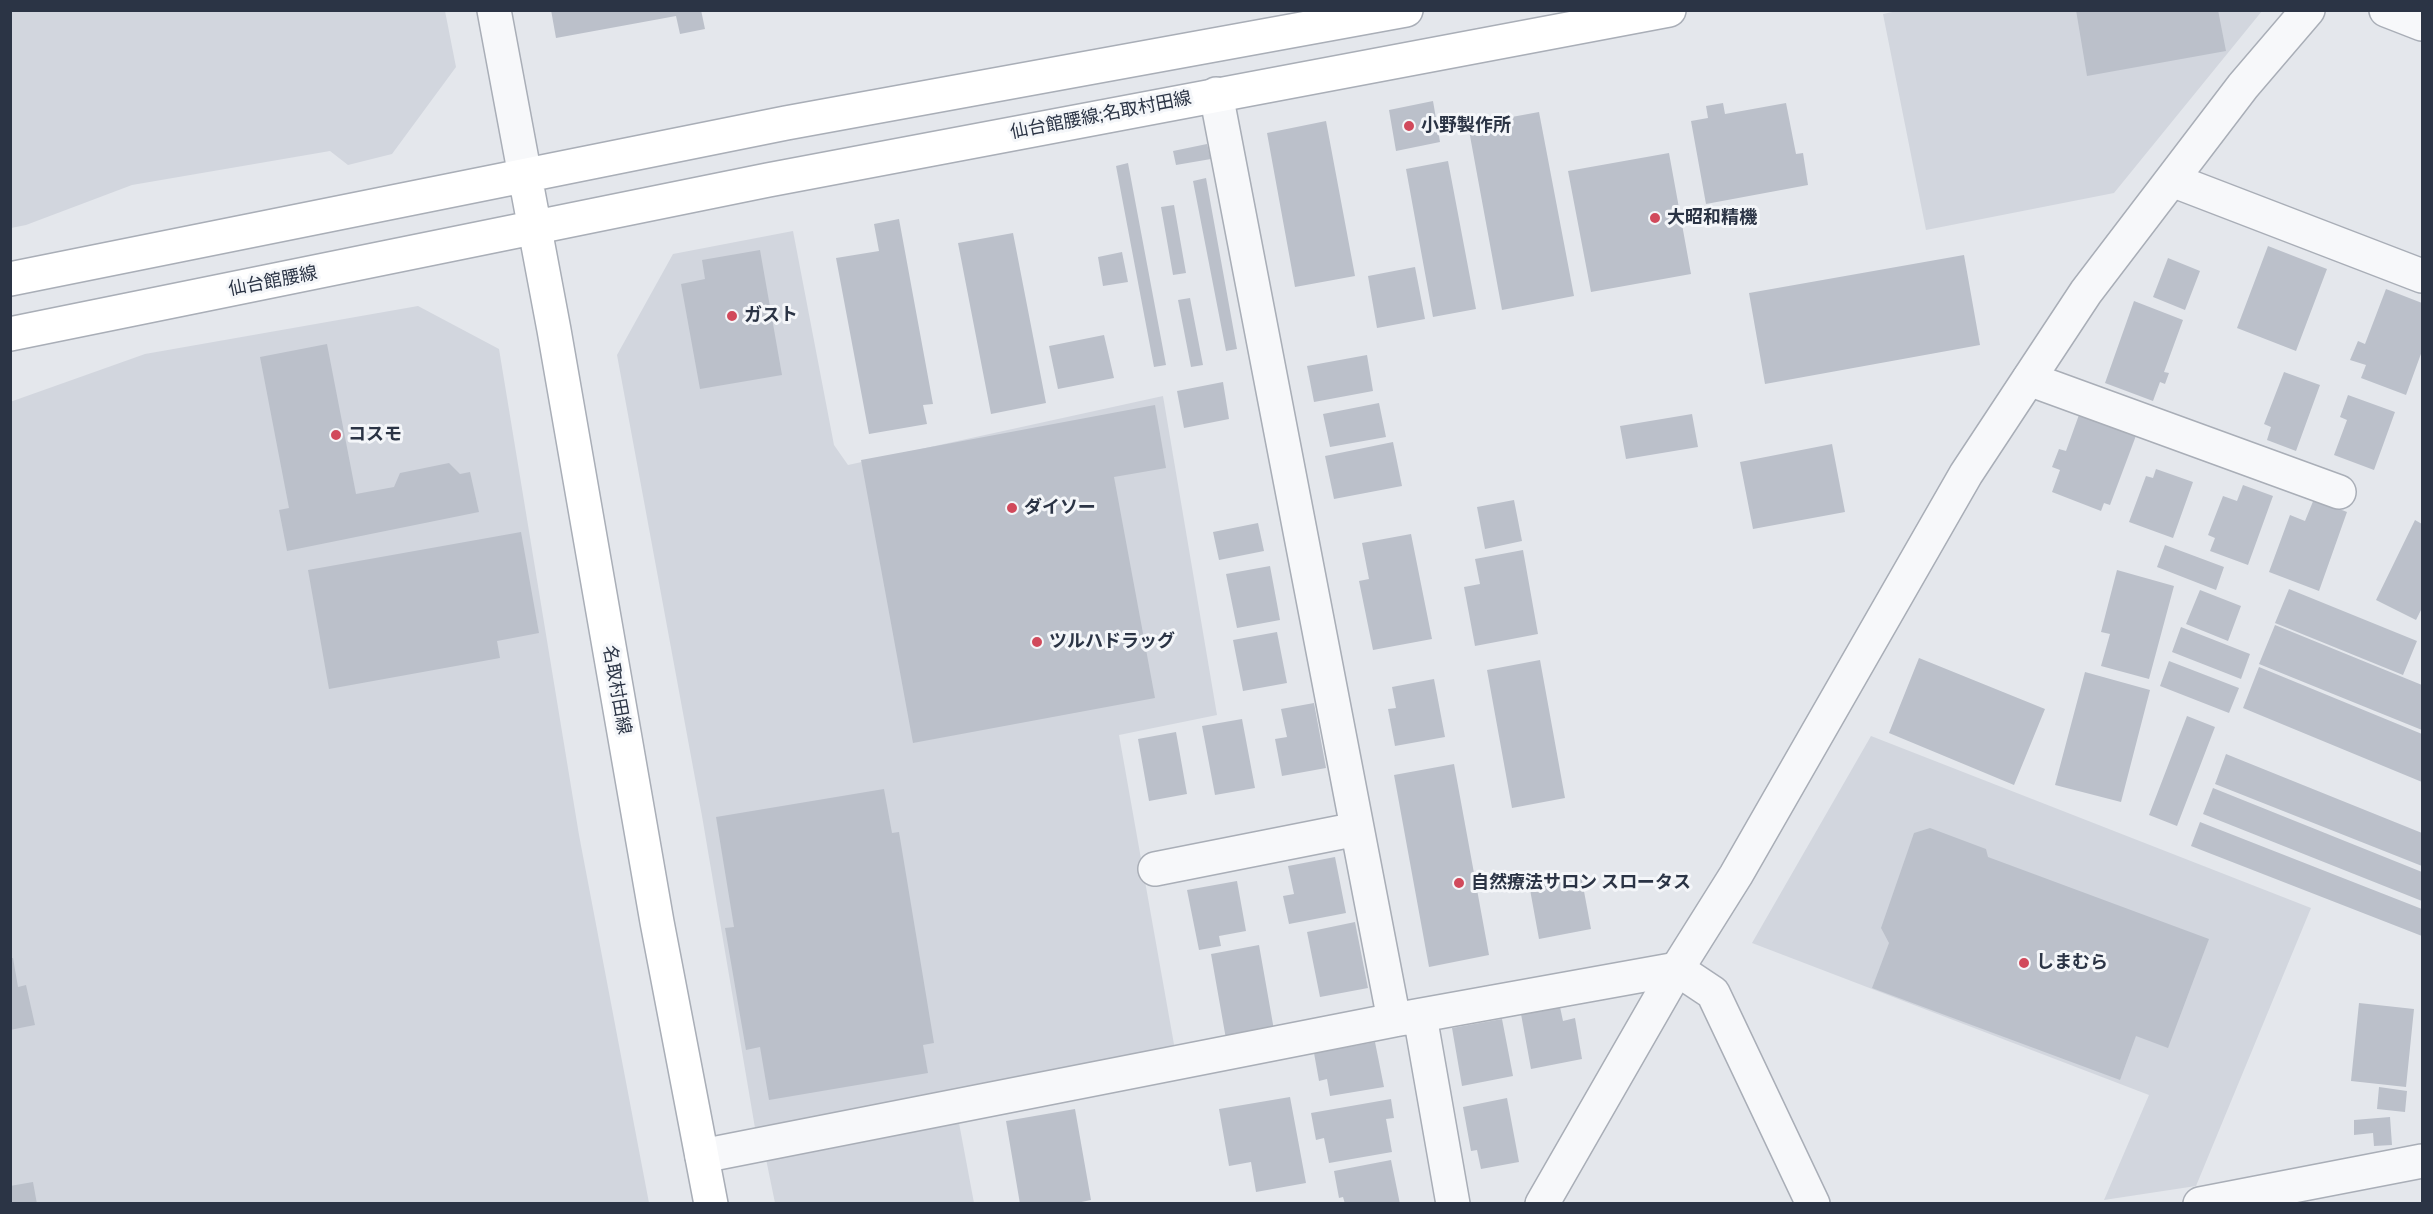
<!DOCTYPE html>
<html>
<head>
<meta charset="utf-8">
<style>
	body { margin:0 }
	#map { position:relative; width:2433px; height:1214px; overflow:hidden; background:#e4e7ec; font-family:"Archivo Narrow",sans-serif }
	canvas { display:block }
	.frame { position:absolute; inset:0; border:12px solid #2b3445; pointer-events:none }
</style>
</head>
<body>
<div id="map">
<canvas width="2433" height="1214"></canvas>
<div class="frame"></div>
</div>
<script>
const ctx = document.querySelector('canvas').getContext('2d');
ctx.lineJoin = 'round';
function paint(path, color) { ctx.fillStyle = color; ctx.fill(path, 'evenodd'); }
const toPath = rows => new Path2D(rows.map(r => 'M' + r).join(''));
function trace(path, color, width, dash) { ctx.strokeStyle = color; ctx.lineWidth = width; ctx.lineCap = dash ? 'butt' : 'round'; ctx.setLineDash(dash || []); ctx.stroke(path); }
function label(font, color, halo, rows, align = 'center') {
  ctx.font = font + ' "Archivo Narrow","Noto Sans JP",sans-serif'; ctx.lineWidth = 6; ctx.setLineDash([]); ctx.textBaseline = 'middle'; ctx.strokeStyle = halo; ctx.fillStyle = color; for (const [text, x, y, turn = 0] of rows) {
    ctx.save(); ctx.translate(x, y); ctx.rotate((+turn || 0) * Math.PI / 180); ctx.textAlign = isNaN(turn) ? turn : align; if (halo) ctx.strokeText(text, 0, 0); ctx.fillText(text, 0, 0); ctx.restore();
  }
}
paint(toPath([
	[11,10,445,11,456,67,392,154,348,165,330,151,132,185,26,225,11,228],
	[1902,10,2262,11,2114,193,1926,230,1883,14],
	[793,231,834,445,848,465,1163,396,1217,715,1119,735,1175,1050,755,1128,702,816,617,355,673,254],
	[418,306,499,349,579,835,649,1203,11,1203,10,402,145,354],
	[1871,736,2311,908,2196,1186,2104,1200,2149,1095,1752,943],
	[959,1123,974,1203,775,1203,766,1159]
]), '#d2d6de');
paint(toPath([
	[551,10,701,10,705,29,680,34,676,16,556,38],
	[2076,10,2218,10,2226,51,2087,76],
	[1433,101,1440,142,1396,151,1389,110],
	[1723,103,1725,114,1786,103,1796,154,1803,153,1808,185,1706,204,1691,121,1708,118,1706,106],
	[1539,112,1574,296,1502,310,1468,125],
	[1326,121,1355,276,1295,287,1267,133],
	[1207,144,1211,159,1176,165,1173,151],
	[1669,153,1691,274,1591,292,1568,171],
	[1448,161,1476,309,1433,317,1406,169],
	[1128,163,1166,365,1154,367,1116,166],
	[1206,178,1237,349,1226,351,1193,181],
	[1174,205,1186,273,1173,275,1161,207],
	[899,219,933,404,923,405,927,424,869,434,836,258,879,251,874,224],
	[1013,233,1046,403,991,414,958,243],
	[2268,246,2327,269,2296,351,2237,328],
	[760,250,782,375,700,389,681,284,705,279,702,260],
	[1122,252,1128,282,1103,286,1098,257],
	[1964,255,1980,345,1765,384,1749,293],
	[2168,258,2200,271,2185,310,2153,297],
	[1415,267,1425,319,1377,328,1368,276],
	[2386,289,2422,303,2422,351,2406,395,2361,378,2366,365,2350,360,2358,341,2365,344],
	[1190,298,1203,365,1191,367,1178,300],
	[2134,301,2183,320,2164,372,2169,373,2165,384,2160,382,2153,401,2105,383],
	[1104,335,1114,378,1058,389,1049,346],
	[327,344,356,494,394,487,400,473,449,463,460,474,470,472,479,512,287,551,279,510,289,508,260,357],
	[1367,355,1373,391,1314,402,1307,366],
	[2284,372,2320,385,2296,451,2267,440,2271,427,2264,424],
	[1223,382,1229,419,1184,428,1177,391],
	[2348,395,2395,412,2374,470,2334,455,2347,420,2340,417],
	[1379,403,1386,437,1330,447,1323,414],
	[1155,405,1166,468,1114,477,1155,698,913,743,861,460],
	[2080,412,2137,433,2110,505,2104,503,2101,511,2052,492,2060,470,2052,467,2059,449,2066,451],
	[1692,414,1698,447,1626,459,1620,426],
	[1393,442,1402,486,1334,499,1325,456],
	[1832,444,1845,512,1753,529,1740,462],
	[2156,469,2193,482,2173,538,2129,522,2146,476,2153,478],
	[2243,485,2273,496,2248,565,2210,551,2215,538,2208,535,2223,496,2237,501],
	[2314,499,2347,512,2319,591,2269,572,2290,515,2305,521],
	[1514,500,1522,541,1485,549,1477,507],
	[2415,520,2422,524,2422,608,2416,620,2376,600],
	[1258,523,1264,551,1219,560,1213,532],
	[521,532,539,633,497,641,500,658,329,689,308,570],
	[1411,534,1432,639,1373,650,1359,581,1369,579,1362,543],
	[2165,545,2224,567,2216,590,2157,567],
	[1523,550,1538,634,1475,646,1464,587,1480,584,1475,559],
	[1270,566,1280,620,1237,628,1226,574],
	[2117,570,2174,586,2149,679,2101,666,2110,634,2101,632],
	[2289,589,2417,641,2403,675,2275,623],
	[2200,590,2241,606,2228,641,2186,624],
	[2275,625,2422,685,2422,730,2259,664],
	[2181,627,2250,654,2241,679,2172,652],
	[1277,632,1287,683,1243,691,1233,640],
	[1919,658,2045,709,2014,785,1889,733],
	[1540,660,1565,798,1512,808,1487,670],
	[2169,661,2239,688,2229,713,2160,686],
	[2259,667,2422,734,2422,782,2243,708],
	[2085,672,2150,690,2121,802,2055,785],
	[1434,679,1445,737,1395,746,1388,709,1396,708,1392,687],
	[1314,703,1326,768,1282,776,1275,739,1287,737,1281,709],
	[2187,716,2215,727,2177,826,2149,815],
	[1242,719,1255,788,1215,795,1202,726],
	[1176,732,1187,794,1149,801,1138,739],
	[2226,754,2422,833,2422,866,2215,784],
	[1454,764,1489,955,1429,967,1394,775],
	[2213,788,2422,872,2422,901,2203,814],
	[884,789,892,833,899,832,934,1043,923,1045,928,1073,769,1100,760,1047,746,1050,725,928,734,927,716,817],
	[2200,822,2422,909,2422,936,2191,846],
	[1930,828,1986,849,1988,857,2209,939,2168,1048,2136,1036,2120,1080,1872,988,1889,943,1881,928,1914,833],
	[1335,857,1346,913,1289,924,1283,896,1294,894,1288,866],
	[1581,875,1591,929,1539,939,1529,884],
	[1237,881,1246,931,1219,936,1221,946,1199,950,1187,890],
	[1355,922,1368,988,1320,997,1307,932],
	[1259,945,1274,1030,1226,1039,1211,954],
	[10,958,13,958,18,987,26,985,35,1025,10,1030],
	[2359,1003,2414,1009,2406,1087,2351,1081],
	[1560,1007,1563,1021,1575,1018,1582,1059,1531,1069,1521,1014],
	[1502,1019,1513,1076,1462,1086,1452,1028],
	[1375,1042,1384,1087,1330,1096,1327,1079,1319,1081,1314,1053],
	[2379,1087,2407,1091,2405,1112,2377,1109],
	[1290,1097,1306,1183,1256,1192,1251,1162,1229,1166,1219,1109],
	[1507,1098,1519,1162,1481,1169,1477,1150,1471,1151,1463,1107],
	[1391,1099,1394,1118,1386,1119,1392,1152,1329,1163,1324,1138,1316,1140,1311,1113],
	[1075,1109,1091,1200,1072,1204,1020,1204,1006,1121],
	[2390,1117,2392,1145,2374,1146,2373,1133,2354,1135,2354,1120],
	[1391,1160,1400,1204,1345,1204,1343,1197,1339,1198,1334,1171],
	[33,1182,37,1204,10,1204,10,1186]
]), '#bbc0ca');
const minor = toPath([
	[2386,10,2422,24],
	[1216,94,1394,1020,1677,969,1713,993,1813,1204],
	[2172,180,2422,276],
	[2029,379,2339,492],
	[1155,869,1357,829],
	[1420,1016,1453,1204],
	[702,1156,1394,1020],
	[2200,1204,2422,1161]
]);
const tertiary = toPath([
	[494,10,525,176],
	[1542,1204,1677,969,1736,875,1966,474,2086,292,2243,86,2308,10]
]);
const secondary = toPath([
	[525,176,554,330,657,922,711,1204],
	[10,279,786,123,1406,10],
	[10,334,768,180,1669,10]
]);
trace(minor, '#a9aeb7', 36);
trace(tertiary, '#a9aeb7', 36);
trace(secondary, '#a9aeb7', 36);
trace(minor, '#f7f8fa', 33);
trace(tertiary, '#f7f8fa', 33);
trace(secondary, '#fff', 33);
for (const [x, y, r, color] of [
	[1409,126,6,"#d1495b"],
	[1655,218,6,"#d1495b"],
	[732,316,6,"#d1495b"],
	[336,435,6,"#d1495b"],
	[1012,508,6,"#d1495b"],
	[1037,642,6,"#d1495b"],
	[1459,883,6,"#d1495b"],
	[2024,963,6,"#d1495b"]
]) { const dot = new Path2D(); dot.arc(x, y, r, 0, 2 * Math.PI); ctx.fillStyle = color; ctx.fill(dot); trace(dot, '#f4f6f9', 2); }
label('18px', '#2b3445', '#f4f6f9', [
	["仙台館腰線;名取村田線",1101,116,-11],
	["仙台館腰線",273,282,-11],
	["名取村田線",616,690,80]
]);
label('bold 18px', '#2b3445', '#f4f6f9', [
	["小野製作所",1421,126],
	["大昭和精機",1667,218],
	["ガスト",744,316],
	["コスモ",348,435],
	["ダイソー",1024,508],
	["ツルハドラッグ",1049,642],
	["自然療法サロン スロータス",1471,883],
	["しまむら",2036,963]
], 'left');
</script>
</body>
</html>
